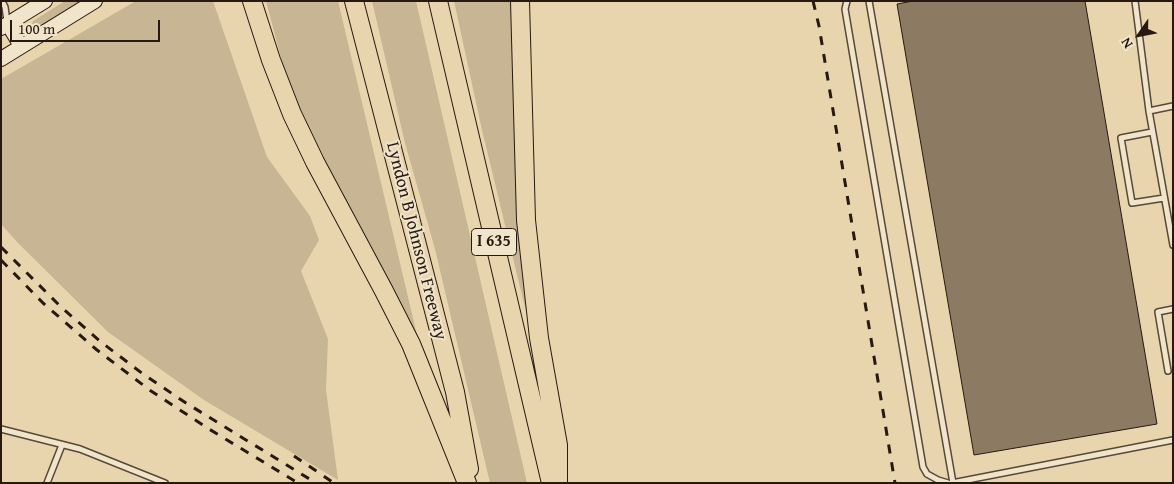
<!DOCTYPE html>
<html>
<head>
<meta charset="utf-8">
<style>
	body { margin:0 }
	#map { position:relative; width:1174px; height:484px; overflow:hidden; background:#e8d5ae; font-family:"Gentium Book Plus",serif }
	canvas { display:block }
	.frame { position:absolute; inset:0; border:2px solid #281910; pointer-events:none }
	.north { position:absolute; left:1114px; top:10px; width:50px; height:50px; -webkit-text-stroke:4px #f0e4ca; paint-order:stroke; rotate:237deg; font-size:14px; font-weight:700; line-height:20px; text-align:center; color:#281910 }
	.north::after { content:''; display:block; margin:auto; width:18px; height:22px; background:#281910; clip-path:polygon(50% 0,100% 100%,50% 72%,0 100%) }
	.scale { position:absolute; left:10px; top:20px; width:150px; height:22px; box-sizing:border-box; border:2px solid #281910; border-top:0; padding-left:6px; font-size:15px; line-height:18px; white-space:nowrap; color:#281910; -webkit-text-stroke:4px #f0e4ca; paint-order:stroke }
</style>
</head>
<body>
<div id="map">
<canvas width="1174" height="484"></canvas>
<div class="frame"></div>
<div class="north">N</div>
<div class="scale">100 m</div>
</div>
<script>
const ctx = document.querySelector('canvas').getContext('2d');
ctx.lineJoin = 'round';
function paint(path, color) { ctx.fillStyle = color; ctx.fill(path, 'evenodd'); }
const toPath = rows => new Path2D(rows.map(r => 'M' + r).join(''));
function trace(path, color, width, dash) { ctx.strokeStyle = color; ctx.lineWidth = width; ctx.lineCap = dash ? 'butt' : 'round'; ctx.setLineDash(dash || []); ctx.stroke(path); }
function label(font, color, halo, rows, align = 'center') {
  ctx.font = font + ' "Gentium Book Plus",serif'; ctx.lineWidth = 4; ctx.setLineDash([]); ctx.textBaseline = 'middle'; ctx.strokeStyle = halo; ctx.fillStyle = color; for (const [text, x, y, turn = 0] of rows) {
    ctx.save(); ctx.translate(x, y); ctx.rotate((+turn || 0) * Math.PI / 180); ctx.textAlign = isNaN(turn) ? turn : align; if (halo) ctx.strokeText(text, 0, 0); ctx.fillText(text, 0, 0); ctx.restore();
  }
}
paint(toPath([
	[65,1,81,1,38,28,35,28,31,25,33,21],
	[136,1,213,1,267,157,310,216,319,240,301,271,328,339,326,390,338,480,204,400,108,332,17,242,1,224,1,79],
	[266,1,338,1,417,335,315,145,285,73],
	[372,1,416,1,527,483,490,483,435,249,405,143],
	[454,1,516,1,533,319,528,320,482,130]
]), '#c7b593');
const building = toPath([
	[913,1,1085,1,1157,424,974,455,897,4,913,1]
]);
paint(building, '#8c7b62');
trace(building, '#281910', 1);
const service = toPath([
	[2,1,5,7,7,21],
	[847,1,845,9,923,467,927,474,938,480,948,483],
	[869,1,953,483],
	[1135,1,1149,111],
	[1173,106,1149,111,1173,245],
	[1152,132,1121,138,1132,203,1164,198],
	[1168,371,1158,312,1173,309],
	[1,429,80,449,165,483],
	[47,483,62,445],
	[952,483,1173,440]
]);
const secondary = toPath([
	[8,24,21,46],
	[1,28,45,1],
	[1,59,95,1]
]);
const motorway = toPath([
	[252,1,271,60,292,114,315,162,384,291,411,344,467,483],
	[354,1,455,392,469,469],
	[438,1,551,483],
	[520,1,526,220,539,338,558,445,558,483]
]);
trace(service, '#584838', 8);
trace(secondary, '#281910', 16);
trace(motorway, '#281910', 20);
trace(service, '#f0e4ca', 5);
trace(secondary, '#f0e4ca', 14);
trace(motorway, '#e8d5ae', 18);
trace(toPath([
	[813,1,819,26,895,483],
	[1,247,61,307,101,342,143,374,186,403,316,483],
	[1,260,43,303,97,350,151,391,209,429,298,483],
	[294,456,334,483]
]), '#281910', 3, [9, 9]);
for (const [x, y, w] of [
	[494,242,45]
]) { const box = new Path2D(); box.roundRect(x - w / 2, y - 13.5, w, 27, 4); ctx.fillStyle = '#f0e4ca'; ctx.fill(box); trace(box, '#281910', 1); }
label('bold 16px', '#281910', null, [
	["I 635",494,242]
]);
label('18px', '#281910', '#f0e4ca', [
	["Lyndon B Johnson Freeway",416,241,76]
]);
</script>
</body>
</html>
